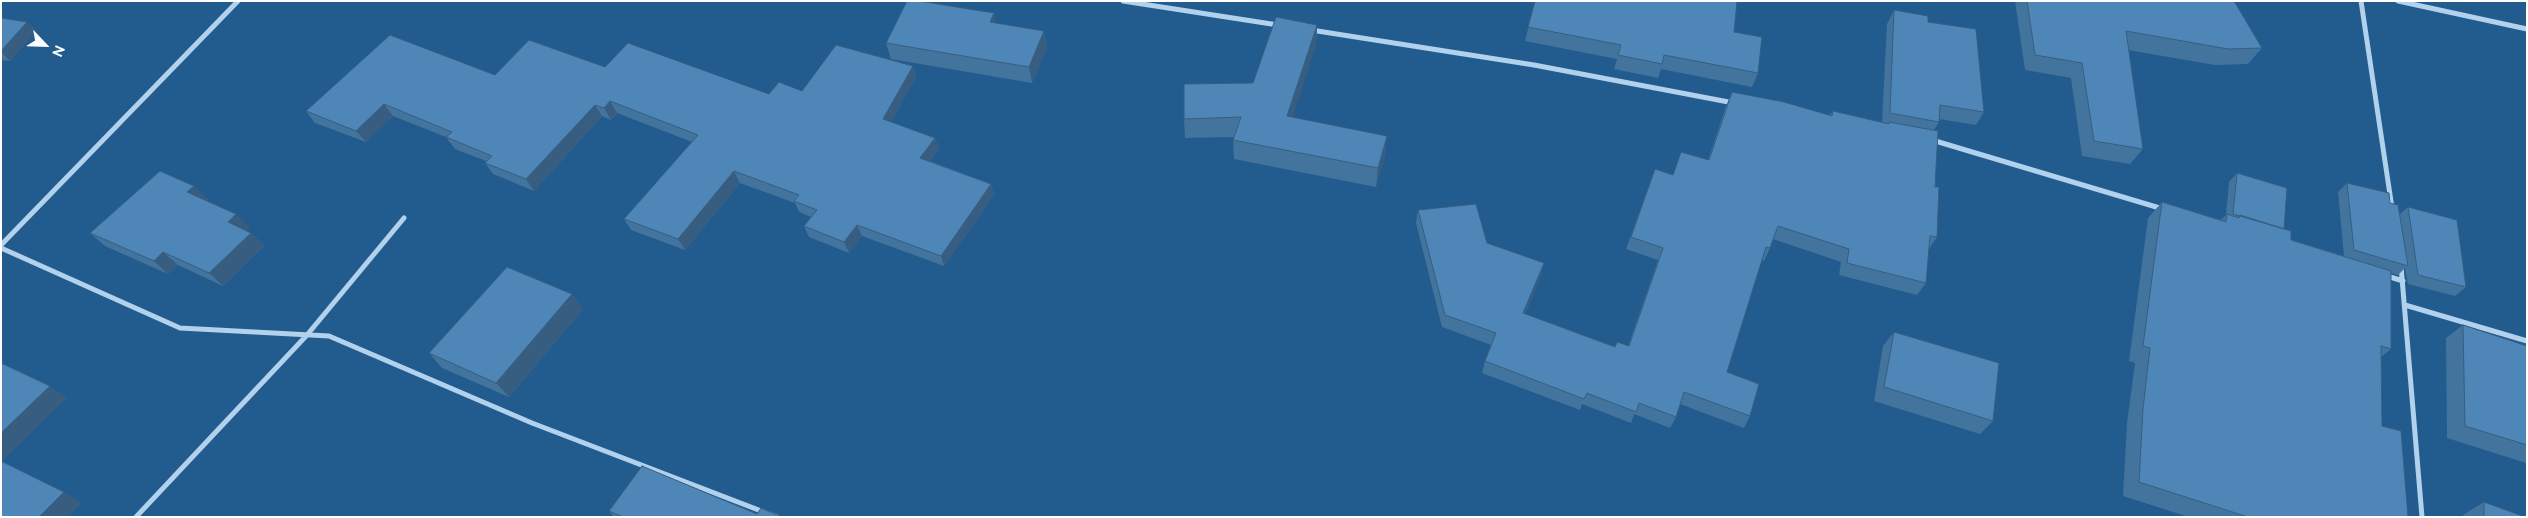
<!DOCTYPE html>
<html>
<head>
<meta charset="utf-8">
<style>
	body { margin:0 }
	#map { position:relative; width:2528px; height:518px; overflow:hidden; background:#225b8e; font-family:Raleway,sans-serif }
	canvas { display:block }
	.frame { position:absolute; inset:0; border:2px solid #fff; pointer-events:none }
	.north { position:absolute; left:20px; top:20px; width:50px; height:50px; -webkit-text-stroke:4px #225b8e; paint-order:stroke; rotate:114deg; font-size:14px; font-weight:700; line-height:20px; text-align:center; color:#fff }
	.north::after { content:''; display:block; margin:auto; width:18px; height:22px; background:#fff; clip-path:polygon(50% 0,100% 100%,50% 72%,0 100%) }
</style>
</head>
<body>
<div id="map">
<canvas width="2528" height="518"></canvas>
<div class="frame"></div>
<div class="north">N</div>
</div>
<script>
const ctx = document.querySelector('canvas').getContext('2d');
ctx.lineJoin = 'round';
const toPath = rows => new Path2D(rows.map(r => 'M' + r).join(''));
function trace(path, color, width, dash) { ctx.strokeStyle = color; ctx.lineWidth = width; ctx.lineCap = dash ? 'butt' : 'round'; ctx.setLineDash(dash || []); ctx.stroke(path); }
function paint(path, color) { ctx.fillStyle = color; ctx.fill(path, 'evenodd'); }
trace(toPath([
	[1123,1,1278,25],
	[2361,1,2392,208],
	[2398,1,2527,29],
	[1311,30,1534,65,1734,103],
	[1932,140,2163,209],
	[1,245,238,1],
	[1,248,180,328,329,336,532,423,777,517],
	[2401,266,2422,517],
	[2387,276,2403,281],
	[2405,305,2527,341],
	[136,517,307,335,404,218]
]), '#b1d1ec', 5);
paint(toPath([
	[1535,1,1734,32,1758,73,1752,87,1661,69,1658,78,1614,69,1617,59,1525,41],
	[2015,1,2234,1,2262,48,2248,64,2215,65,2128,50,2143,149,2130,164,2082,156,2071,78,2025,70],
	[1894,10,1928,22,1984,112,1976,125,1939,119,1939,122,1934,130,1937,237,1929,249,1926,283,1917,295,1839,275,1841,262,1773,239,1770,248,1764,261,1762,260,1727,372,1750,416,1744,428,1680,404,1676,417,1670,428,1634,414,1631,423,1582,404,1580,410,1482,373,1485,361,1491,345,1442,327,1416,223,1418,210,1487,243,1544,263,1541,275,1525,314,1615,347,1628,346,1658,260,1626,249,1655,169,1673,175,1708,160,1726,106,1732,92,1830,115,1833,111,1882,122,1887,24],
	[1,18,27,22,36,31,10,61,1,60],
	[996,23,1044,31,1047,48,1032,83,891,59,886,43],
	[1317,25,1316,45,1292,117,1387,136,1385,155,1376,187,1234,159,1233,140,1234,137,1185,138,1184,119,1253,83],
	[913,66,916,77,891,122,935,138,939,149,930,161,991,184,994,195,944,266,862,236,849,253,809,237,804,226,811,217,799,212,795,203,740,183,685,250,631,230,624,219,692,142,617,113,611,120,602,116,534,191,493,174,485,163,486,161,455,149,446,137,393,116,366,142,315,123,306,111,495,75,605,67,769,94,802,91],
	[2237,173,2284,229,2291,240,2344,256,2338,192,2347,183,2390,203,2400,214,2408,207,2466,287,2455,296,2408,284,2405,268,2398,275,2391,273,2391,349,2381,357,2382,426,2408,517,2189,517,2123,496,2127,423,2135,363,2129,361,2148,218,2162,202,2221,220,2226,215,2229,182],
	[208,199,206,201,249,227,246,231,251,233,264,246,223,286,178,265,168,274,105,246,90,233],
	[583,309,509,397,442,368,429,353],
	[2463,325,2527,346,2527,462,2526,463,2447,438,2446,338],
	[1894,332,1993,421,1980,434,1874,401,1883,346],
	[2484,502,2525,517,2463,517,2463,515],
	[609,511,757,514,781,517,614,517]
]), '#43749d');
paint(toPath([
	[994,13,998,30,990,22],
	[27,22,36,31,10,61,1,52,1,51],
	[1317,25,1316,45,1287,135,1287,116],
	[1044,31,1047,48,1032,83,1029,67],
	[913,66,916,77,887,130,883,119],
	[610,101,617,113,611,120,604,108],
	[384,104,393,116,366,142,356,131],
	[595,105,602,116,534,191,526,179],
	[1387,136,1385,155,1376,187,1378,168],
	[935,138,939,149,924,169,920,158],
	[734,171,740,183,685,250,678,239],
	[991,184,994,195,944,266,941,256],
	[194,186,208,199,201,206,187,192],
	[236,214,249,227,241,236,228,222],
	[857,225,862,236,849,253,844,242],
	[251,233,264,246,223,286,209,273],
	[163,252,178,265,168,274,154,261],
	[1544,263,1541,275,1520,325,1523,313],
	[572,294,583,309,509,397,496,383],
	[50,386,67,398,1,462,1,433],
	[64,492,82,503,68,517,39,517]
]), '#375e80');
const building = toPath([
	[907,1,919,1,994,13,990,22,1044,31,1029,67,886,43,907,1],
	[1535,1,1737,1,1734,32,1762,37,1758,73,1664,55,1662,64,1618,55,1621,45,1528,27,1535,1],
	[2027,1,2234,1,2262,48,2228,49,2126,31,2143,149,2094,141,2082,63,2035,55,2027,1],
	[1894,10,1928,16,1928,22,1976,29,1984,112,1940,105,1939,122,1890,113,1894,10],
	[1276,17,1317,25,1287,116,1387,136,1378,168,1233,140,1241,117,1184,119,1184,84,1253,83,1276,17],
	[1,18,27,22,1,51,1,18],
	[390,35,495,75,529,40,605,67,628,43,769,94,779,82,802,91,836,45,913,66,883,119,935,138,920,158,991,184,941,256,857,225,844,242,804,226,817,210,794,201,799,195,734,171,678,239,624,219,698,135,610,101,604,108,595,105,526,179,485,163,492,156,446,137,452,132,384,104,356,131,306,111,390,35],
	[1732,92,1784,102,1832,116,1833,111,1889,124,1889,122,1938,131,1935,187,1939,187,1937,237,1930,236,1926,283,1847,263,1849,249,1778,226,1770,248,1766,247,1727,372,1759,384,1750,416,1684,392,1676,417,1639,403,1636,412,1587,393,1584,399,1485,361,1496,333,1445,315,1418,210,1476,204,1487,243,1544,263,1523,313,1615,347,1617,342,1629,346,1663,248,1631,237,1655,169,1673,175,1681,152,1709,160,1732,92],
	[160,171,194,186,187,192,236,214,228,222,251,233,209,273,163,252,154,261,90,233,160,171],
	[2237,173,2287,188,2284,229,2233,214,2237,173],
	[2347,183,2389,193,2390,203,2398,205,2408,266,2354,250,2347,183],
	[2162,202,2226,222,2227,214,2239,218,2240,215,2291,231,2291,240,2391,271,2391,349,2381,346,2382,426,2401,431,2408,517,2248,517,2139,482,2143,409,2150,348,2143,346,2162,202],
	[2408,207,2457,220,2466,287,2418,275,2408,207],
	[507,267,572,294,496,383,429,353,507,267],
	[2463,325,2527,346,2527,445,2465,426,2463,325],
	[1894,332,1999,363,1993,421,1884,387,1894,332],
	[1,363,50,386,1,433,1,363],
	[1,461,64,492,39,517,1,517,1,461],
	[642,466,757,514,761,508,781,517,623,517,609,511,642,466],
	[2484,502,2525,517,2484,517,2484,502]
]);
paint(building, '#4e87b7');
trace(building, '#375e80', 1);
</script>
</body>
</html>
